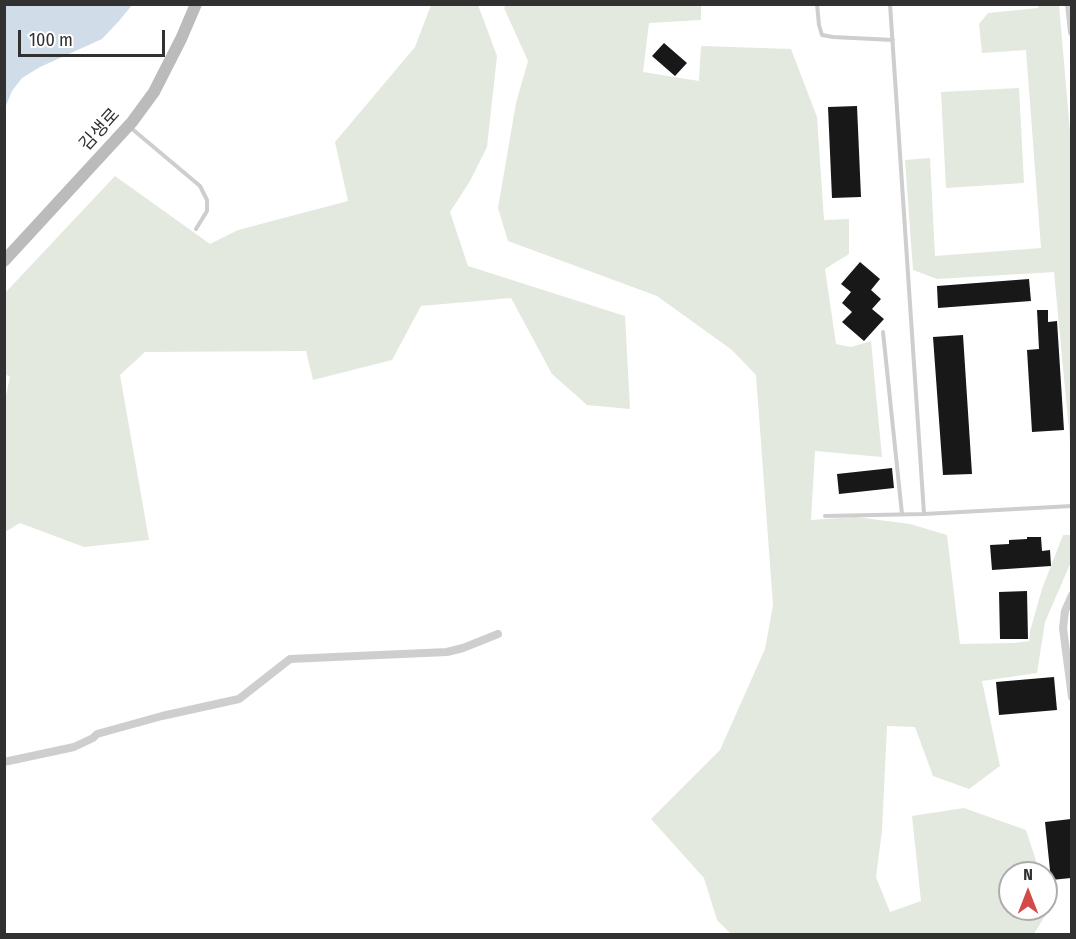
<!DOCTYPE html>
<html>
<head>
<meta charset="utf-8">
<style>
	body { margin:0 }
	#map { position:relative; width:1076px; height:939px; overflow:hidden; background:#fff; font-family:"Fira Sans Condensed",sans-serif }
	canvas { display:block }
	.frame { position:absolute; inset:0; border:6px solid #313131; pointer-events:none }
	.north { position:absolute; left:998px; top:861px; width:60px; height:60px; box-sizing:border-box; background:#fff; border:2px solid #adadad; border-radius:50%; rotate:0deg; font-size:16px; font-weight:700; line-height:24px; text-align:center; color:#313131 }
	.north::after { content:''; display:block; margin:auto; width:21px; height:27px; background:#d24b49; clip-path:polygon(50% 0,100% 100%,50% 72%,0 100%) }
	.scale { position:absolute; left:18px; top:30px; width:147px; height:27px; box-sizing:border-box; border:3px solid #313131; border-top:0; padding-left:8px; font-size:18px; line-height:21px; white-space:nowrap; color:#313131; -webkit-text-stroke:4px #fff; paint-order:stroke }
</style>
</head>
<body>
<div id="map">
<canvas width="1076" height="939"></canvas>
<div class="frame"></div>
<div class="north">N</div>
<div class="scale">100 m</div>
</div>
<script>
const ctx = document.querySelector('canvas').getContext('2d');
ctx.lineJoin = 'round';
function paint(path, color) { ctx.fillStyle = color; ctx.fill(path, 'evenodd'); }
const toPath = rows => new Path2D(rows.map(r => 'M' + r).join(''));
function trace(path, color, width, dash) { ctx.strokeStyle = color; ctx.lineWidth = width; ctx.lineCap = dash ? 'butt' : 'round'; ctx.setLineDash(dash || []); ctx.stroke(path); }
function label(font, color, halo, rows, align = 'center') {
  ctx.font = font + ' "Fira Sans Condensed","Noto Sans KR",sans-serif'; ctx.lineWidth = 6; ctx.setLineDash([]); ctx.textBaseline = 'middle'; ctx.strokeStyle = halo; ctx.fillStyle = color; for (const [text, x, y, turn = 0] of rows) {
    ctx.save(); ctx.translate(x, y); ctx.rotate((+turn || 0) * Math.PI / 180); ctx.textAlign = isNaN(turn) ? turn : align; if (halo) ctx.strokeText(text, 0, 0); ctx.fillText(text, 0, 0); ctx.restore();
  }
}
paint(toPath([
	[431,5,478,5,497,56,487,147,470,181,450,212,468,266,625,316,630,409,587,405,552,374,511,298,421,306,392,360,313,380,306,351,145,352,120,375,149,540,84,547,20,523,5,532,4,406,10,376,5,375,5,293,115,176,210,244,238,230,348,201,335,142,415,47],
	[506,5,701,5,701,20,649,23,643,72,699,81,701,46,791,49,817,117,824,220,849,219,849,254,825,269,836,344,851,347,871,341,882,457,815,451,811,520,856,517,910,524,947,535,960,644,1014,643,1029,641,1030,631,1042,589,1063,535,1071,535,1071,562,1045,622,1037,673,982,681,1000,766,969,789,933,776,915,727,887,726,882,831,876,877,890,912,921,901,912,816,964,808,1026,830,1040,873,1010,873,1010,909,1046,909,1046,892,1051,906,1034,934,731,934,717,920,704,878,651,819,720,750,765,649,773,605,756,375,732,350,657,296,508,241,498,208,516,103,528,61,504,8],
	[1038,5,1059,5,1071,143,1071,452,1054,272,937,279,913,270,905,160,930,158,935,256,1041,248,1026,50,982,53,979,24,988,13,1038,8],
	[1019,88,1024,183,946,188,941,92]
]), '#e3e9de');
paint(toPath([
	[5,4,132,4,132,5,119,21,102,39,40,67,22,78,12,91,5,108]
]), '#d0dde9');
paint(toPath([
	[664,43,687,63,675,76,652,56],
	[857,106,861,197,832,198,828,107],
	[860,262,880,279,871,290,881,299,872,309,884,319,864,341,842,322,852,312,842,303,851,292,841,284],
	[1029,279,1031,301,938,308,937,286],
	[1037,310,1048,310,1048,322,1057,321,1064,430,1032,432,1027,350,1039,349],
	[963,335,972,474,943,475,933,337],
	[892,468,894,488,839,494,837,474],
	[1027,537,1041,537,1042,551,1050,550,1051,566,992,570,990,545,1009,544,1009,540,1027,539],
	[1027,591,1028,639,1000,639,999,592],
	[1054,677,1057,710,999,715,996,682],
	[1071,819,1071,878,1051,880,1045,822]
]), '#181818');
trace(toPath([
	[817,4,819,25,822,35,833,37,893,40],
	[890,4,924,514,1072,506],
	[131,128,200,186,207,200,207,211,196,229],
	[883,332,902,514],
	[825,516,924,514]
]), '#cecece', 4);
trace(toPath([
	[1069,4,1072,32],
	[1072,595,1065,611,1063,628,1072,697],
	[4,762,74,747,93,738,97,734,162,716,239,699,290,659,447,652,463,648,498,634]
]), '#cecece', 8);
trace(toPath([
	[4,261,132,122,154,92,181,39,196,4]
]), '#bbb', 12);
label('18px', '#313131', '#fff', [
	["김생로",100,130,-48]
]);
</script>
</body>
</html>
